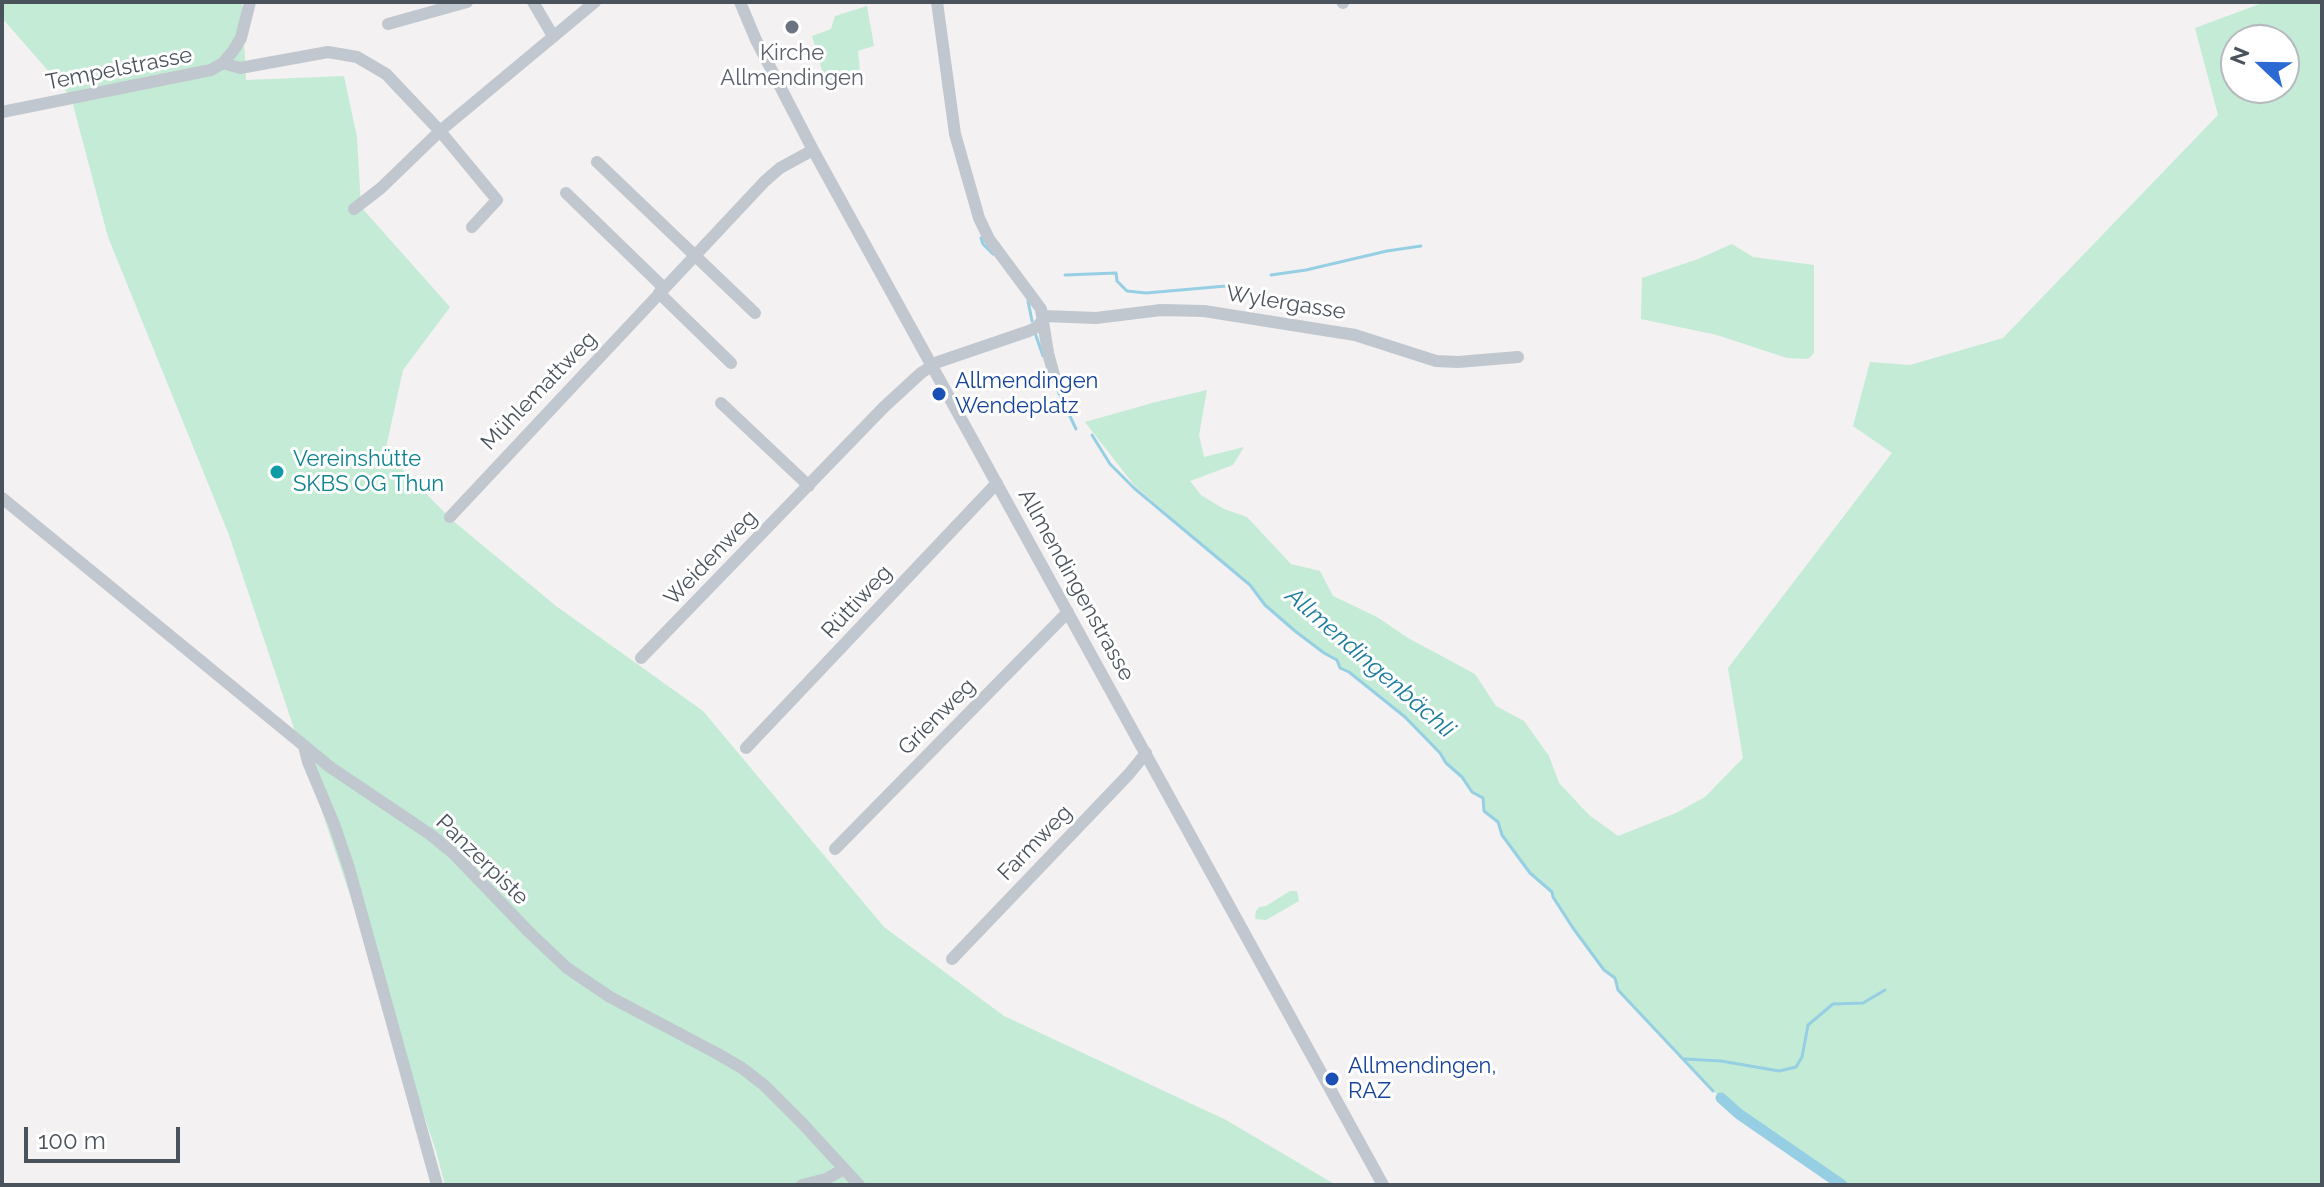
<!DOCTYPE html>
<html>
<head>
<meta charset="utf-8">
<style>
	body { margin:0 }
	#map { position:relative; width:2324px; height:1187px; overflow:hidden; background:#f3f1f1; font-family:Raleway,sans-serif }
	canvas { display:block }
	.frame { position:absolute; inset:0; border:4px solid #4a535c; pointer-events:none }
	.north { position:absolute; left:2220px; top:24px; width:80px; height:80px; box-sizing:border-box; background:#fff; border:2px solid #b7babe; border-radius:50%; rotate:292deg; font-size:22px; font-weight:700; line-height:32px; text-align:center; color:#4a535c }
	.north::after { content:''; display:block; margin:auto; width:28px; height:36px; background:#2b6ad2; clip-path:polygon(50% 0,100% 100%,50% 72%,0 100%) }
	.scale { position:absolute; left:24px; top:1127px; width:156px; height:36px; box-sizing:border-box; border:4px solid #4a535c; border-top:0; padding-left:10px; font-size:24px; line-height:28px; white-space:nowrap; color:#4a535c; -webkit-text-stroke:6px #fff; paint-order:stroke }
</style>
</head>
<body>
<div id="map">
<canvas width="2324" height="1187"></canvas>
<div class="frame"></div>
<div class="north">N</div>
<div class="scale">100 m</div>
</div>
<script>
const ctx = document.querySelector('canvas').getContext('2d');
ctx.lineJoin = 'round';
function paint(path, color) { ctx.fillStyle = color; ctx.fill(path, 'evenodd'); }
const toPath = rows => new Path2D(rows.map(r => 'M' + r).join(''));
function trace(path, color, width, dash) { ctx.strokeStyle = color; ctx.lineWidth = width; ctx.lineCap = dash ? 'butt' : 'round'; ctx.setLineDash(dash || []); ctx.stroke(path); }
function label(font, color, halo, rows, align = 'center') {
  ctx.font = font + ' Raleway,sans-serif'; ctx.lineWidth = 6; ctx.setLineDash([]); ctx.textBaseline = 'middle'; ctx.strokeStyle = halo; ctx.fillStyle = color; for (const [text, x, y, turn = 0] of rows) {
    ctx.save(); ctx.translate(x, y); ctx.rotate((+turn || 0) * Math.PI / 180); ctx.textAlign = isNaN(turn) ? turn : align; if (halo) ctx.strokeText(text, 0, 0); ctx.fillText(text, 0, 0); ctx.restore();
  }
}
paint(toPath([
	[2,2,242,2,246,80,344,76,357,137,361,207,450,307,403,370,385,452,452,520,556,606,703,711,884,927,1004,1016,1226,1120,1336,1185,445,1185,436,1151,229,535,108,237,71,97,2,18],
	[2265,2,2322,2,2322,1185,1842,1185,1739,1114,1710,1088,1618,990,1615,978,1604,970,1573,928,1553,897,1552,892,1530,873,1502,835,1498,822,1484,811,1483,798,1472,792,1462,777,1446,763,1440,753,1405,717,1349,672,1340,668,1337,660,1324,653,1295,631,1265,605,1250,585,1134,485,1085,422,1156,402,1207,390,1199,435,1204,457,1244,447,1233,465,1190,481,1201,495,1224,509,1247,517,1291,564,1320,571,1333,596,1377,617,1408,638,1475,674,1496,706,1524,721,1549,756,1559,783,1589,815,1618,836,1676,813,1705,797,1743,758,1728,668,1892,453,1853,426,1870,362,1910,365,2003,338,2218,115,2195,28],
	[2236,40,2284,40,2284,88,2236,88],
	[867,6,874,46,858,51,860,71,825,81,812,36,831,29,835,16],
	[1732,244,1753,257,1814,265,1814,353,1808,359,1787,358,1717,335,1641,319,1642,278,1698,259],
	[1290,891,1297,891,1299,901,1266,920,1255,919,1256,911,1259,907,1266,906]
]), '#c4ebd6');
trace(toPath([
	[981,238,983,244,993,254],
	[1065,275,1116,273,1117,281,1127,291,1146,293,1226,286],
	[1271,275,1306,270,1387,251,1421,246],
	[1028,301,1032,321],
	[1035,333,1043,356],
	[1052,378,1076,429],
	[1092,435,1110,464,1134,488,1250,585,1265,605,1295,631,1324,653,1337,660,1340,668,1349,672,1405,717,1440,753,1446,763,1462,777,1472,792,1483,798,1484,811,1498,822,1502,835,1530,873,1552,892,1553,897,1573,928,1604,970,1615,978,1618,990,1713,1091],
	[1685,1059,1721,1061,1779,1071,1796,1067,1802,1057,1808,1025,1833,1004,1863,1003,1885,990]
]), '#96cfe4', 3);
trace(toPath([
	[1721,1098,1739,1114,1842,1185]
]), '#96cfe4', 11);
trace(toPath([
	[533,2,553,36],
	[740,2,756,40,813,150,1383,1185],
	[937,2,955,134,979,218,989,239,1041,309,1048,353,1054,375],
	[1342,2,1343,3],
	[388,24,467,2],
	[223,63,240,68,328,52,357,57,386,74,440,131,595,2],
	[2,112,211,70,223,63,233,51,241,38,250,2],
	[597,162,755,313],
	[566,193,664,288],
	[354,209,381,188,440,131,497,200,472,227],
	[659,293,731,363],
	[1044,316,1096,318,1161,310,1204,311,1355,335,1436,361,1458,362,1518,357],
	[721,403,809,486],
	[2,498,330,767,431,835,453,853,530,933,567,968,610,997,718,1054,742,1068,764,1085,802,1123,859,1185],
	[450,517,765,181,780,168,813,150],
	[641,658,884,407,921,373,938,362,1029,331,1037,327,1043,320],
	[304,746,308,762,334,824,349,868,437,1185],
	[746,748,997,483],
	[835,849,1068,612],
	[952,959,1129,774,1146,753],
	[802,1185,826,1179,844,1169]
]), '#c0c7ce', 12);
for (const [x, y, r, color] of [
	[792,27,8,"#6b7280"],
	[939,394,8,"#1a4fb4"],
	[277,472,8,"#0f9aa8"],
	[1332,1079,8,"#1a4fb4"]
]) { const dot = new Path2D(); dot.arc(x, y, r, 0, 2 * Math.PI); ctx.fillStyle = color; ctx.fill(dot); trace(dot, '#fff', 3); }
label('22px', '#5b616d', '#fff', [
	["Kirche",792,53],
	["Allmendingen",792,78]
]);
label('22px', '#4a535c', '#fff', [
	["Tempelstrasse",119,69,-11],
	["Wylergasse",1286,303,9],
	["Mühlemattweg",539,391,-46],
	["Weidenweg",711,558,-46],
	["Allmendingenstrasse",1076,585,61],
	["Rüttiweg",857,602,-47],
	["Grienweg",937,717,-45],
	["Farmweg",1035,843,-46],
	["Panzerpiste",482,860,44]
]);
label('22px', '#164399', '#fff', [
	["Allmendingen",955,381],
	["Wendeplatz",955,406],
	["Allmendingen,",1348,1066],
	["RAZ",1348,1091]
], 'left');
label('22px', '#0d838f', '#fff', [
	["Vereinshütte",293,459],
	["SKBS OG Thun",293,484]
], 'left');
label('italic 24px', '#1b7b9f', '#fff', [
	["Allmendingenbächli",1370,663,41]
]);
</script>
</body>
</html>
